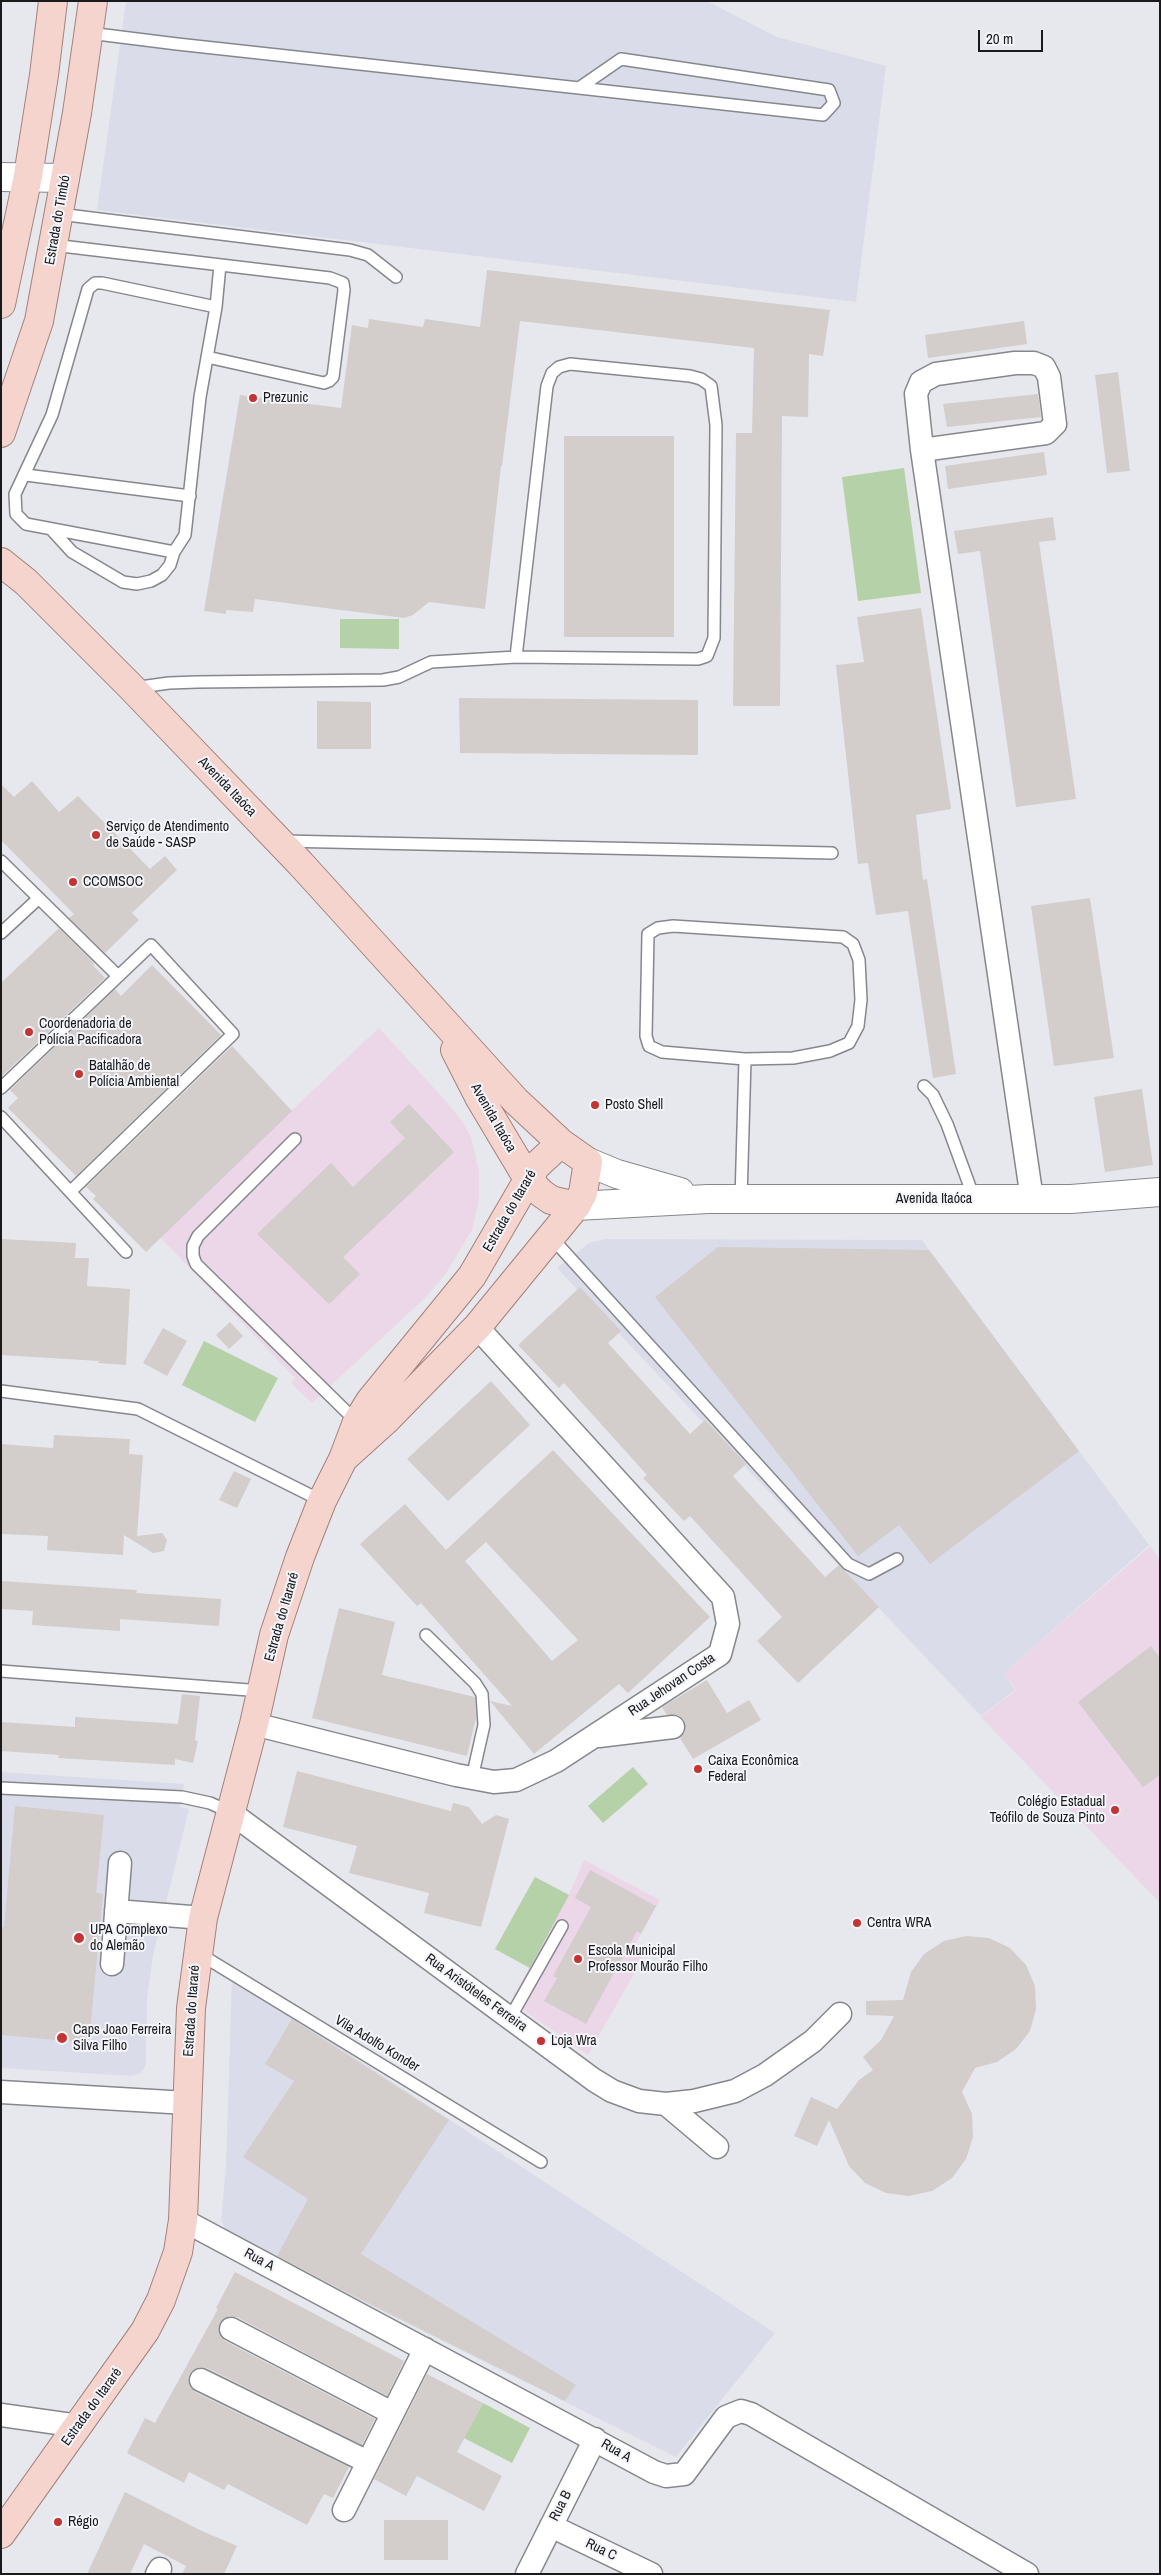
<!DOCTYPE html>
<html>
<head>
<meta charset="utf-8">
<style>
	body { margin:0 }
	#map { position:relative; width:1161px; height:2575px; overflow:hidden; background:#e7e8ed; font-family:"Archivo Narrow",sans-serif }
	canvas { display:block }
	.frame { position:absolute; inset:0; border:2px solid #1a1a1c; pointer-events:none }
	.scale { position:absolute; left:978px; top:30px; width:65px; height:22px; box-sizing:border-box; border:2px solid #1a1a1c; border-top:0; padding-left:6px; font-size:15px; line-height:18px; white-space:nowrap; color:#1a1a1c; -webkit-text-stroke:4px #f4f5fa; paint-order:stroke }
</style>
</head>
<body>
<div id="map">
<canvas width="1161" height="2575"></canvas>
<div class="frame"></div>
<div class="scale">20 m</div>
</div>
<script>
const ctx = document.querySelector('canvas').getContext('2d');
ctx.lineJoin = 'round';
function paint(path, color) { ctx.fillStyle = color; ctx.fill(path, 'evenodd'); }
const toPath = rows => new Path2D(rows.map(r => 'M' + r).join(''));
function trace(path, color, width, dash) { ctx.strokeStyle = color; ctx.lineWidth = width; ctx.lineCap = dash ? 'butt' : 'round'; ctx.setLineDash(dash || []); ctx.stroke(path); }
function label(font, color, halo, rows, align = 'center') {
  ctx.font = font + ' "Archivo Narrow",sans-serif'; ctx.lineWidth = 4; ctx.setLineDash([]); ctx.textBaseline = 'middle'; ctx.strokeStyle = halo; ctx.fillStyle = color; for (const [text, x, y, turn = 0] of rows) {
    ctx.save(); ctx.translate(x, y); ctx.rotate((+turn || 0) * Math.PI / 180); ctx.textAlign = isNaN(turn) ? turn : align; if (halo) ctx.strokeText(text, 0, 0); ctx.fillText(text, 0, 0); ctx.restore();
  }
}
paint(toPath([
	[126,1,707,1,777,37,886,66,856,302,97,210],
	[605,1239,922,1240,1149,1545,1004,1673,1015,1690,981,1716,557,1268,589,1243],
	[1,1772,184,1784,180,1807,189,1809,153,1956,147,1998,146,2065,141,2073,132,2076,1,2068],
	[232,1977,775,2333,676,2457,231,2236,224,2227,221,2219,226,2167]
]), '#dadde9');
paint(toPath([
	[384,1023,379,1028,443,1098,462,1121,471,1137,479,1172,479,1199,472,1230,446,1273,426,1297,312,1403,291,1383,295,1378,159,1236],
	[1150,1546,1160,1560,1160,1903,981,1717,1016,1690,1004,1673],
	[584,1860,660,1900,635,1944,647,1951,588,2055,523,2010,526,2005,513,1997,529,1968,495,1949,535,1877,569,1895]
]), '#ebd7e7');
paint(toPath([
	[904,468,921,593,858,601,842,477],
	[340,619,399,619,399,649,340,648],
	[204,1341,278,1378,255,1422,182,1385],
	[633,1767,648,1784,603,1823,588,1806],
	[535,1877,569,1895,530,1968,495,1949],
	[483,2403,530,2428,512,2463,464,2438]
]), '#b5d1a7');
paint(toPath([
	[487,270,830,310,823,356,809,354,808,417,782,416,780,706,733,706,736,433,752,433,754,348,520,321,502,466,501,466,485,609,429,602,413,615,404,618,255,599,253,612,226,610,226,614,204,611,240,395,341,408,352,325,368,328,369,319,423,327,425,319,480,327],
	[1024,321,1027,344,928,358,925,335],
	[1118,372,1130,471,1107,473,1095,375],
	[1038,394,1041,417,947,427,943,404],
	[564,436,674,436,674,637,564,637],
	[1044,452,1047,475,948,489,945,466],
	[1053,517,1056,540,1039,542,1076,799,1016,807,980,551,958,554,954,531],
	[921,608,951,809,916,815,923,880,927,879,956,1074,933,1078,908,911,876,915,868,863,858,864,836,665,864,662,857,617],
	[459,698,698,700,698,755,460,753],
	[317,701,371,702,371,749,317,749],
	[32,781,59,812,78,796,150,869,165,856,177,870,132,913,139,920,105,953,69,918,74,914,1,840,1,784,14,797],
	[1090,898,1114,1058,1054,1066,1031,906],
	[59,928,94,963,93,965,105,978,1,1077,1,983],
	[152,965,221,1035,76,1176,8,1108,18,1098,10,1090,115,989,121,996],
	[232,1046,292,1111,146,1252,93,1199,96,1196,86,1187],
	[1142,1089,1153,1165,1105,1172,1094,1097],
	[409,1104,454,1152,343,1257,360,1274,329,1304,257,1234,331,1163,353,1187,405,1138,390,1122],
	[1,1239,76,1243,75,1258,89,1258,87,1286,130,1289,126,1365,98,1363,99,1361,1,1355],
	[718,1247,929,1250,1079,1451,930,1564,899,1525,858,1556,655,1297],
	[580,1287,621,1331,608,1343,690,1434,705,1420,746,1464,733,1476,825,1577,839,1565,879,1607,798,1683,757,1641,782,1617,690,1516,684,1521,643,1478,647,1475,564,1383,559,1388,518,1345],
	[230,1322,243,1336,229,1349,216,1335],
	[163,1328,187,1341,167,1376,143,1363],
	[491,1381,530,1425,448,1501,407,1459],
	[54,1435,130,1439,129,1454,143,1455,137,1536,162,1533,167,1540,164,1551,153,1553,124,1535,123,1555,47,1550,48,1536,1,1534,1,1444,53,1448],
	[553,1450,710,1617,628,1693,619,1684,534,1754,490,1701,512,1706,421,1603,417,1606,360,1544,405,1504,446,1550],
	[486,1542,578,1640,552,1661,465,1561],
	[234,1471,251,1479,237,1508,219,1500],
	[1,1581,137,1590,136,1593,221,1599,219,1626,120,1619,120,1631,32,1625,33,1611,1,1609],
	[339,1608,395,1622,382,1675,475,1697,476,1718,467,1756,312,1718],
	[1151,1646,1160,1658,1160,1775,1143,1787,1078,1702],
	[707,1680,727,1713,749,1700,761,1720,693,1759,680,1738,685,1732,684,1720,678,1715,667,1715,662,1707],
	[182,1694,200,1696,195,1740,198,1741,193,1763,175,1759,175,1765,58,1758,59,1755,1,1751,1,1722,75,1727,75,1717,178,1724],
	[297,1771,451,1811,453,1803,469,1807,482,1824,496,1815,509,1819,481,1927,424,1913,429,1893,349,1873,357,1846,283,1827],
	[15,1806,104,1815,96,1893,103,1894,89,2043,1,2035,1,1927,4,1927],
	[590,1870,656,1906,641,1934,637,1931,586,2024,544,2001,557,1978,553,1976,591,1907,575,1898],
	[966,1936,989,1938,1010,1948,1026,1965,1035,1986,1036,2009,1030,2031,1016,2049,997,2062,975,2068,962,2092,972,2114,973,2137,966,2159,952,2178,932,2191,909,2196,886,2193,865,2183,849,2166,829,2120,817,2146,794,2136,811,2097,837,2109,859,2080,873,2070,863,2057,881,2040,894,2016,866,2015,866,2001,903,2000,911,1972,924,1954,944,1941],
	[292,2019,449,2120,361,2254,576,2385,565,2401,352,2295,277,2256,308,2199,243,2157,294,2081,265,2064],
	[235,2272,404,2361,387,2396,237,2317,230,2316,220,2323,218,2330,225,2341,375,2419,362,2445,207,2368,200,2367,189,2374,188,2381,195,2392,349,2467,333,2498,324,2494,307,2525,228,2484,224,2490,189,2472,184,2483,127,2453,145,2418,155,2423,218,2309,216,2308],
	[427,2374,483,2403,457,2452,502,2476,484,2511,417,2476,406,2496,374,2479],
	[125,2492,202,2531,237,2546,224,2574,182,2574,186,2566,144,2544,130,2574,87,2574],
	[384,2520,448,2520,448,2560,384,2560]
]), '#d3cdcc');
const lane = toPath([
	[89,33,177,44,579,88,823,115,834,103,829,90,621,59,579,88],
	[59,214,350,250,368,255,396,277],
	[53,245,330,278,343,283,344,290,333,377,329,381,324,383,207,357],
	[26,475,190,496],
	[51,529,72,552,123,582,137,584,151,581,162,575,170,565,174,552,185,535,200,397,216,307,220,265],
	[174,552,26,524,16,514,15,494,52,415,88,289,95,283,102,283,216,307],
	[133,688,169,683,197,682,383,680,399,677,431,662,516,657,698,659,707,656,714,638,716,425,711,386,701,379,690,376,570,364,559,367,552,373,547,386,516,657],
	[283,841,832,853],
	[1,861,118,976],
	[673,926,843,937,853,944,859,960,861,1000,858,1026,849,1043,830,1051,793,1058,745,1059,662,1052,649,1046,646,1036,648,934,658,928,673,926],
	[1,933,39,898],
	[924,1086,933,1095,947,1124,974,1198],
	[1,1088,151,945,233,1034,71,1191],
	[1,1117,126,1252],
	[295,1139,198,1236,193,1246,193,1256,196,1264,358,1423],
	[741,1199,745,1059],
	[551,1237,848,1564,869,1574,897,1559],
	[1,1391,138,1409,322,1501],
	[426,1635,475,1683,482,1694,484,1725,472,1778],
	[1,1671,262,1691],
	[1,1788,182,1797,210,1803,230,1812],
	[198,1953,541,2162],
	[510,2018,562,1926]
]);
const street = toPath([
	[922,450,1046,433,1055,424,1049,377,1044,367,1034,363,1015,363,936,374,921,382,916,394,922,450,1032,1199],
	[254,1724,456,1775,494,1782,516,1780,556,1761,720,1654,728,1624,723,1597,477,1327],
	[599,1736,673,1727],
	[230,1812,594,2080,612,2091,639,2101,666,2104,694,2101,735,2091,765,2075,813,2041,840,2014],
	[116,1911,203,1918],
	[112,1964,120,1863],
	[1,2092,187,2103],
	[666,2104,717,2147],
	[183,2220,654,2472,666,2476,684,2474,726,2417,741,2411,751,2414,1027,2574],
	[231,2329,392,2413],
	[201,2380,368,2462],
	[1,2415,79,2426],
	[344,2510,425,2349],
	[551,2526,651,2574],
	[157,2574,160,2569],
	[527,2574,595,2439]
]);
const secondary = toPath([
	[1,177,65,178],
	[588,1162,617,1174,680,1192],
	[576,1206,708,1199,1071,1199,1160,1192]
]);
const primary = toPath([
	[1,304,28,176,44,75,53,1],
	[1,433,39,321,77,113,93,1],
	[1,562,26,582,132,688,300,863,516,1101,561,1143,588,1162,583,1193,576,1206,477,1327,387,1419,346,1456],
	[455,1050,479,1097,528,1179,541,1193,551,1200,576,1206],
	[1,2534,145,2331,161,2300,178,2252,183,2220,191,2008,203,1918,254,1724,274,1635,300,1557,322,1501,343,1459,357,1422,370,1401,472,1276,536,1166,561,1143]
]);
trace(lane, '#86878c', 14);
trace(street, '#86878c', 25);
trace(secondary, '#86878c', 30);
trace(primary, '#a4817a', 30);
trace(lane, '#fff', 11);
trace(street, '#fff', 22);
trace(secondary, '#fff', 28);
trace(primary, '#f5d4ce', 28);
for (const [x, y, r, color] of [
	[253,398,5,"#c33532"],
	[96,835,5,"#c33532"],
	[73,882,5,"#c33532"],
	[29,1032,5,"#c33532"],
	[79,1074,5,"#c33532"],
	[595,1105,5,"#c33532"],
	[698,1769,5,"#c33532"],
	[1115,1810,5,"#c33532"],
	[857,1923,5,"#c33532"],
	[79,1938,6,"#c33532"],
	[578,1959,5,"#c33532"],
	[62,2038,6,"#c33532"],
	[541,2041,5,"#c33532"],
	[58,2522,5,"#c33532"]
]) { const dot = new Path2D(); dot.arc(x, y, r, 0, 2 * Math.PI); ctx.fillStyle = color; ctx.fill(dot); trace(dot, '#f4f5fa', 2); }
label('14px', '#1a1a1c', '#f4f5fa', [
	["Estrada do Timbó",58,220,-80],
	["Avenida Itaóca",227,787,46],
	["Avenida Itaóca",493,1118,60],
	["Avenida Itaóca",934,1199],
	["Estrada do Itararé",510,1211,-60],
	["Estrada do Itararé",282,1617,-74],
	["Rua Jehovan Costa",672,1685,-34],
	["Rua Aristóteles Ferreira",476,1993,36],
	["Estrada do Itararé",192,2011,-86],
	["Vila Adolfo Konder",377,2044,31],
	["Rua A",259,2260,28],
	["Estrada do Itararé",92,2407,-54],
	["Rua A",616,2451,30],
	["Rua B",561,2506,-63],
	["Rua C",601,2550,26]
]);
label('14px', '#1a1a1c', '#f4f5fa', [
	["Prezunic",263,398],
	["Serviço de Atendimento",106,827],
	["de Saúde - SASP",106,843],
	["CCOMSOC",83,882],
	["Coordenadoria de",39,1024],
	["Polícia Pacificadora",39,1040],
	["Batalhão de",89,1066],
	["Polícia Ambiental",89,1082],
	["Posto Shell",605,1105],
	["Caixa Econômica",708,1761],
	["Federal",708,1777],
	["Colégio Estadual",1105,1802,"right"],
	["Teófilo de Souza Pinto",1105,1818,"right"],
	["Centra WRA",867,1923],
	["UPA Complexo",90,1930],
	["do Alemão",90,1946],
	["Escola Municipal",588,1951],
	["Professor Mourão Filho",588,1967],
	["Caps Joao Ferreira",73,2030],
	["Silva Filho",73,2046],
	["Loja Wra",551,2041],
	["Régio",68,2522]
], 'left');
</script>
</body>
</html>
